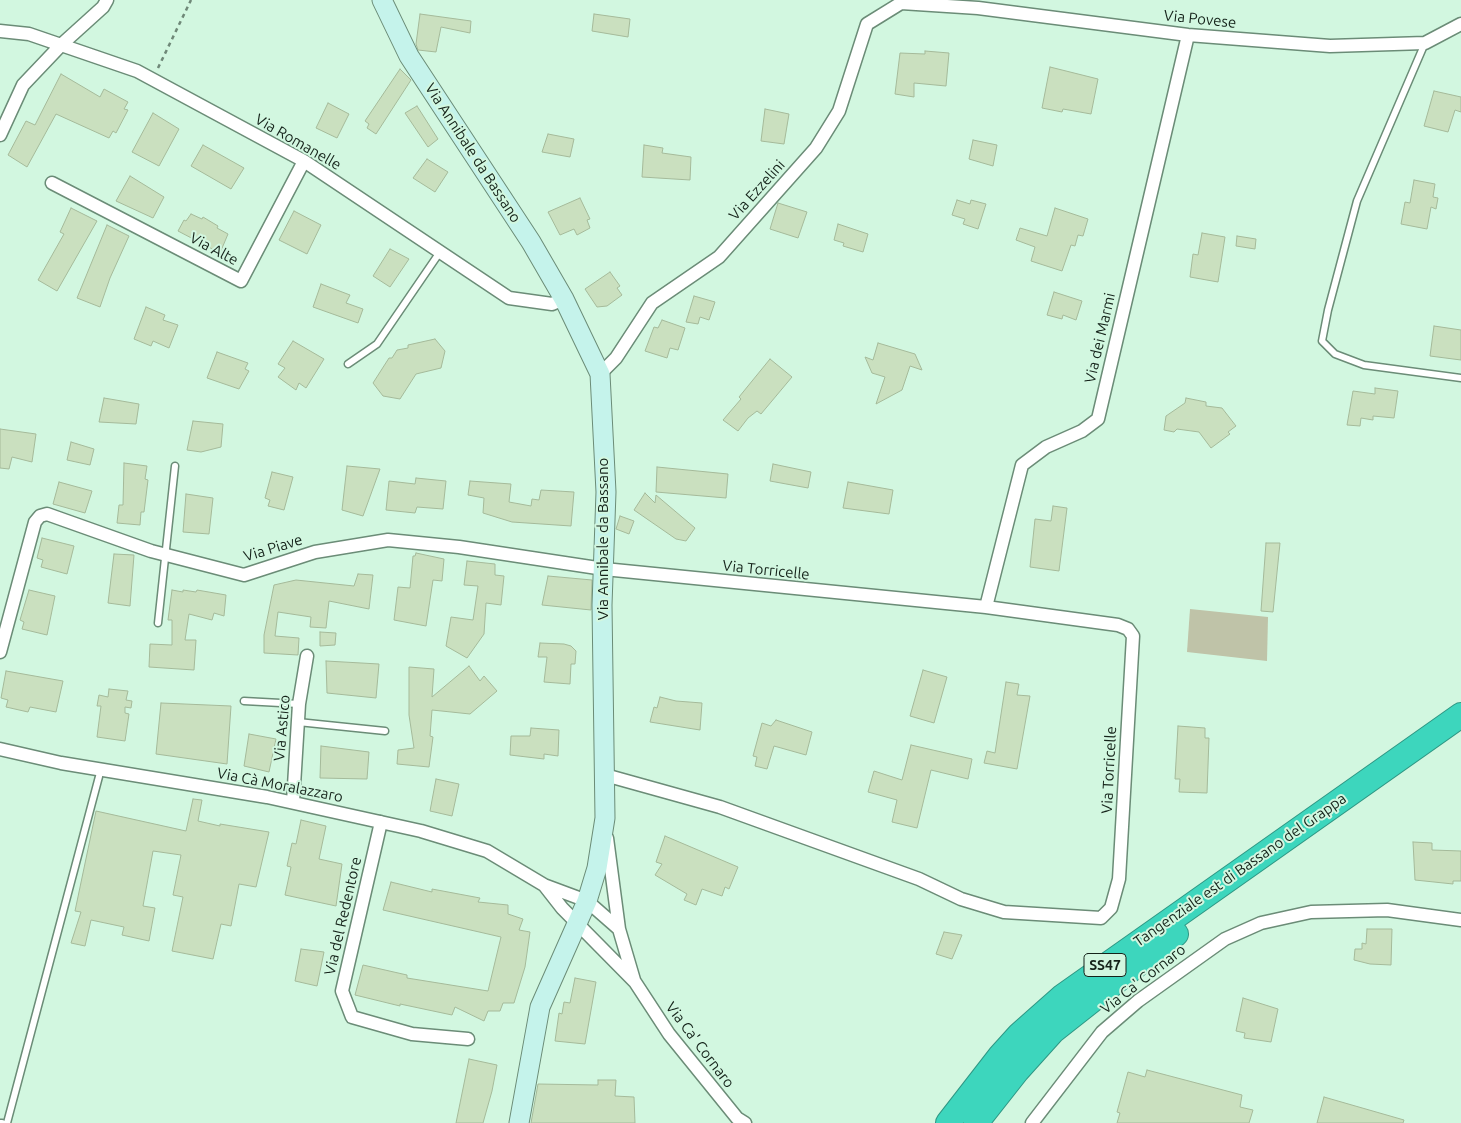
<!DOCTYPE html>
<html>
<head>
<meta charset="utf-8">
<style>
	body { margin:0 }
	canvas { display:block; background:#d2f7e0 }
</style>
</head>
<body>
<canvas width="1461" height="1123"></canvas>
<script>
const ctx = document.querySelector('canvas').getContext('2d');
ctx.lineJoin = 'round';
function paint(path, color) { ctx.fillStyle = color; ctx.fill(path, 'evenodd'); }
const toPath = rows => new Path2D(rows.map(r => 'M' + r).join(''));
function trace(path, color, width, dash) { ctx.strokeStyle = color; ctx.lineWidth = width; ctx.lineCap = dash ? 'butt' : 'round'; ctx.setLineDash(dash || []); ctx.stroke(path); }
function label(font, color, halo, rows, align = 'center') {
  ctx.font = font + ' Ubuntu,sans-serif'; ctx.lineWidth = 4; ctx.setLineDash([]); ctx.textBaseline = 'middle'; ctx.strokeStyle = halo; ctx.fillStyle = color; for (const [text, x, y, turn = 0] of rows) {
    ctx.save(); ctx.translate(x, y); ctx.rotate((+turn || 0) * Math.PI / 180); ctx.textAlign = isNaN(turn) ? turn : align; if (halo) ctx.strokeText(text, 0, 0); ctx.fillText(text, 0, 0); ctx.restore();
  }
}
paint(toPath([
	[1190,609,1268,617,1267,661,1187,652]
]), '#bfc3a8');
const building = toPath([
	[420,14,471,21,470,33,441,27,436,52,418,50,416,44,420,14],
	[594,14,630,19,628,37,592,31,594,14],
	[925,51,949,53,946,86,914,83,914,97,895,94,900,53,925,54,925,51],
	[1050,67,1098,79,1091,114,1063,109,1062,112,1042,108,1050,67],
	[400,69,411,80,376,134,367,128,369,124,365,121,400,69],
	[61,74,100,97,104,89,128,102,124,109,128,110,116,133,113,131,109,138,56,114,27,167,8,155,26,121,35,125,61,74],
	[1434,91,1461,97,1461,112,1455,110,1448,132,1424,126,1434,91],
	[328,103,349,114,337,138,316,128,328,103],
	[417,106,438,139,428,147,405,113,417,106],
	[765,109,789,114,784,144,761,141,765,109],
	[153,113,179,129,159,166,132,152,153,113],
	[548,134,574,139,570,157,542,152,548,134],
	[973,140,997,145,993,166,969,159,973,140],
	[203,145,244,168,231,189,191,166,203,145],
	[644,145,663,148,662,153,691,157,690,180,642,177,644,145],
	[427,159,448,172,435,192,413,178,427,159],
	[130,176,164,197,153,218,116,201,130,176],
	[1414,180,1435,184,1433,197,1438,198,1436,209,1431,207,1427,229,1401,224,1405,202,1410,203,1414,180],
	[580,198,590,219,587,220,590,228,577,235,574,229,560,235,548,212,580,198],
	[957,200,970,204,971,200,986,204,978,229,963,224,965,219,952,215,957,200],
	[778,203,807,212,798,238,770,229,778,203],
	[71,208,97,221,57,291,38,280,64,234,60,232,71,208],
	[1055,208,1088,219,1083,236,1078,235,1075,246,1071,245,1062,271,1031,261,1035,247,1016,240,1020,228,1047,236,1055,208],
	[294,211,321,225,307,254,279,240,294,211],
	[191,214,202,219,203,217,218,226,217,228,228,234,220,253,178,231,184,220,186,221,191,214],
	[838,224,868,234,863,252,843,246,844,243,834,240,838,224],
	[107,225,129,236,110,278,100,307,77,298,107,225],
	[1202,233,1225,237,1218,282,1190,277,1193,254,1198,255,1202,233],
	[1237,236,1256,239,1255,249,1236,246,1237,236],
	[390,249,409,259,390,287,373,276,390,249],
	[610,272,620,286,617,288,622,295,607,306,597,307,585,289,610,272],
	[321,284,350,295,346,303,363,309,358,323,313,307,321,284],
	[1054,292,1082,301,1076,320,1063,315,1062,319,1047,315,1054,292],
	[694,296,715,302,709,320,700,317,698,324,686,322,694,296],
	[146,307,165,315,163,320,178,325,169,348,153,341,151,346,134,339,146,307],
	[662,320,685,328,678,350,670,348,667,358,645,351,654,327,658,328,662,320],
	[1434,326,1461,330,1461,360,1430,356,1434,326],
	[435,339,445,351,441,368,416,374,400,399,383,396,373,383,389,358,392,358,397,350,408,348,408,345,435,339],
	[293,341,324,359,306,388,299,383,296,390,278,377,285,368,278,364,293,341],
	[878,343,915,354,922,370,910,366,902,390,876,404,885,377,872,373,865,357,873,360,878,343],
	[217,352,248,363,245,369,249,371,239,389,207,378,217,352],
	[770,359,792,377,761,414,757,411,748,418,738,431,723,420,741,399,739,397,770,359],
	[1375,388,1398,391,1394,418,1373,416,1373,420,1361,418,1360,426,1347,425,1353,391,1375,394,1375,388],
	[104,398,139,404,136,424,99,422,104,398],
	[1186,398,1206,402,1206,406,1222,408,1236,426,1228,432,1230,434,1211,448,1199,432,1177,429,1174,432,1164,430,1166,416,1185,403,1186,398],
	[193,421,223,424,221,447,201,452,187,450,193,421],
	[0,429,36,434,32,462,12,457,9,469,0,468,0,429],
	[71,442,94,449,90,465,67,460,71,442],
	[124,463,147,466,145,479,148,480,144,512,141,512,140,525,117,523,119,505,123,505,124,463],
	[773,464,811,472,808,488,770,481,773,464],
	[347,466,380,469,363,516,342,510,347,466],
	[657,467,728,474,726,498,656,492,657,467],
	[272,472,293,477,284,510,268,506,270,500,265,498,272,472],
	[416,478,446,481,443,509,417,507,415,513,386,510,389,481,415,484,416,478],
	[470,481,511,484,509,502,531,506,532,499,539,500,541,490,574,492,571,526,512,522,483,513,484,498,468,495,470,481],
	[59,482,92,491,85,513,53,504,59,482],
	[848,482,893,490,889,514,843,508,848,482],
	[645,493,655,503,656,495,695,528,686,541,676,539,634,510,645,493],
	[186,494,213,498,209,534,183,532,186,494],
	[1053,506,1067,508,1059,571,1030,567,1035,519,1051,521,1053,506],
	[620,516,634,521,629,534,616,529,620,516],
	[42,538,74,546,67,574,41,567,43,560,37,558,42,538],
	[1266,543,1280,543,1273,612,1261,611,1266,543],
	[416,553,444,559,442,581,433,580,426,626,394,620,398,587,410,588,413,556,415,556,416,553],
	[114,554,134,555,130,606,108,603,114,554],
	[467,561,495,564,495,575,504,576,501,605,486,603,484,634,467,658,446,646,451,617,473,620,478,586,464,585,467,561],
	[358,574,373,575,369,609,329,601,326,628,310,627,311,617,278,612,275,636,299,638,298,655,264,653,264,635,274,585,296,580,354,586,358,574],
	[548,576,592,580,591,610,542,605,548,576],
	[29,590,55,596,47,635,22,629,24,622,20,620,29,590],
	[172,590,183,592,183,590,196,592,197,590,226,595,224,616,214,613,212,620,189,614,185,640,196,640,194,670,149,667,150,644,172,645,172,620,168,620,172,590],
	[320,632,336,633,335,645,320,646,320,632],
	[540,643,564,644,571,646,576,651,575,664,571,664,570,684,544,682,547,657,538,657,540,643],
	[326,661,379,664,376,698,327,693,326,661],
	[469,666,480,681,484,676,497,691,470,714,432,710,430,736,433,737,429,767,397,764,398,750,414,748,409,715,409,667,434,669,432,697,469,666],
	[923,670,947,677,934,723,910,716,923,670],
	[6,671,63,681,56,712,30,707,28,712,6,707,8,700,1,698,6,671],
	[1006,682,1019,684,1017,695,1030,696,1017,769,984,763,987,751,995,753,1006,682],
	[109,689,128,691,126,700,132,701,131,708,125,707,125,713,129,714,125,741,97,737,101,706,97,706,99,695,108,697,109,689],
	[660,697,676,701,702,703,700,730,650,722,654,707,657,708,660,697],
	[161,703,231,706,227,764,156,754,161,703],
	[776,720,812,732,806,755,774,746,767,769,755,766,757,757,753,756,762,723,771,726,776,720],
	[1178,726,1205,728,1205,738,1209,738,1207,793,1179,792,1180,779,1175,779,1178,726],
	[531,728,559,730,558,756,544,754,544,759,510,755,511,736,530,736,531,728],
	[249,734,276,739,269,772,244,766,249,734],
	[911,745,972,759,968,779,931,770,917,828,892,822,897,800,868,792,874,771,902,780,911,745],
	[321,746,369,752,367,779,320,778,321,746],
	[436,779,459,784,452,816,430,811,436,779],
	[193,799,202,800,198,821,220,826,220,824,269,832,256,887,239,884,231,926,221,924,213,959,172,951,183,897,173,895,181,855,153,851,143,906,155,908,149,941,122,935,124,927,91,920,85,946,71,943,81,912,75,911,96,811,186,831,193,799],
	[301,820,326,826,319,859,342,864,336,906,285,895,291,867,287,866,292,843,296,844,301,820],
	[665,836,738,867,729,889,725,887,722,896,702,889,696,905,684,900,687,894,655,875,662,864,656,862,665,836],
	[1413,842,1432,843,1432,850,1461,851,1461,881,1453,881,1453,884,1415,880,1413,842],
	[391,882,432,892,432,889,480,898,478,902,508,905,508,914,523,919,519,930,530,932,525,967,514,1003,503,1003,500,1011,488,1011,484,1021,455,1007,452,1015,400,1004,400,1006,355,995,363,965,407,975,407,978,488,991,501,937,383,910,391,882],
	[1367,929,1392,929,1391,965,1370,964,1354,960,1355,949,1362,949,1362,943,1366,944,1367,929],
	[944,932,962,935,952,959,936,954,944,932],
	[301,949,324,952,317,986,295,981,301,949],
	[575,978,596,982,585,1044,555,1041,559,1013,562,1014,564,1002,570,1003,575,978],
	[1243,998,1278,1009,1271,1042,1244,1038,1245,1033,1236,1031,1243,998],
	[469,1059,497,1065,492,1091,483,1123,456,1123,469,1059],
	[1147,1070,1242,1095,1240,1107,1253,1110,1249,1123,1117,1123,1120,1113,1117,1112,1128,1072,1145,1077,1147,1070],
	[598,1080,616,1080,615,1096,634,1097,635,1123,531,1123,538,1084,598,1085,598,1080],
	[1324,1097,1404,1120,1403,1123,1317,1123,1324,1097]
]);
paint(building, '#cae0bf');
trace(building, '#a5ba9a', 1);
const lane = toPath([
	[1425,43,1357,201,1328,310,1322,341,1335,354,1364,365,1461,378],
	[348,364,377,344,440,252],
	[158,623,175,466],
	[244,701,299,704],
	[298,722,385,731],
	[0,1123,2,1123],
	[7,1123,101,769]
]);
const street = toPath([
	[0,31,29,34,137,71,304,161,509,298,552,304,564,299],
	[0,135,23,85,61,45,103,7,107,0],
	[52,183,241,281,304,161],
	[600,374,616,358,652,303,719,257,816,148,839,111,867,24,901,3,978,8,1188,35,1330,46,1425,43,1461,24],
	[986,607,1022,465,1046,447,1082,431,1098,419,1188,35],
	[0,652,35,522,40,516,47,514,151,551,244,575,315,552,388,540,459,547,604,569,986,607,1118,625,1128,629,1133,636,1119,879,1111,908,1101,918,1004,912,961,899,919,879,720,807,605,775],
	[0,749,61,763,267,797,421,831,487,851,544,885,587,901,619,929],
	[293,802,299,704,307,656],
	[381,822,342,991,352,1017,412,1034,468,1039],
	[607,838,619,929,634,980],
	[544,885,562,908,635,982,669,1034,737,1118,745,1123],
	[1032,1123,1102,1032,1138,1001,1225,939,1261,923,1311,912,1387,910,1461,920]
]);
const secondary = toPath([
	[382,0,409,56,531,242,564,299,600,374,606,492,602,605,605,818,597,868,587,901,540,1007,519,1123]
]);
const highway = toPath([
	[948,1123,1000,1056,1019,1035,1063,996,1461,715],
	[976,1123,1017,1071,1053,1031,1176,934]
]);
trace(lane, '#6b8c77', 9);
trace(street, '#6b8c77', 15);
trace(secondary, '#6b8c77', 21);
trace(highway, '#2f9784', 26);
trace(toPath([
	[158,68,191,0]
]), '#6f8878', 2.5, [4, 4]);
trace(lane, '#fff', 6);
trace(street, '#fff', 12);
trace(secondary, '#c5f3eb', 19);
trace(highway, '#3dd6bd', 24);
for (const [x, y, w] of [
	[1105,965,42]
]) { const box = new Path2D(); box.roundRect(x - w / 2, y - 11.5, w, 23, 4); ctx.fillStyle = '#d2f7e0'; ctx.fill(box); trace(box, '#15231a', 1); }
label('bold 14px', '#15231a', null, [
	["SS47",1105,965]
]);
label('15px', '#15231a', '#d2f7e0', [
	["Via Povese",1200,19,6],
	["Via Romanelle",298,142,30],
	["Via Annibale da Bassano",473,153,57],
	["Via Ezzelini",757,190,-48],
	["Via Alte",214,249,28],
	["Via dei Marmi",1100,338,-77],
	["Via Annibale da Bassano",603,539,-90],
	["Via Piave",273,548,-17],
	["Via Torricelle",766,570,6],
	["Via Astico",282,728,-85],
	["Via Torricelle",1109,770,-87],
	["Via Cà Moralazzaro",280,785,11],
	["Tangenziale est di Bassano del Grappa",1240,870,-35],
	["Via del Redentore",343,916,-77],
	["Via Ca' Cornaro",1143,979,-38],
	["Via Ca' Cornaro",700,1045,53]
]);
</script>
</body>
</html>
